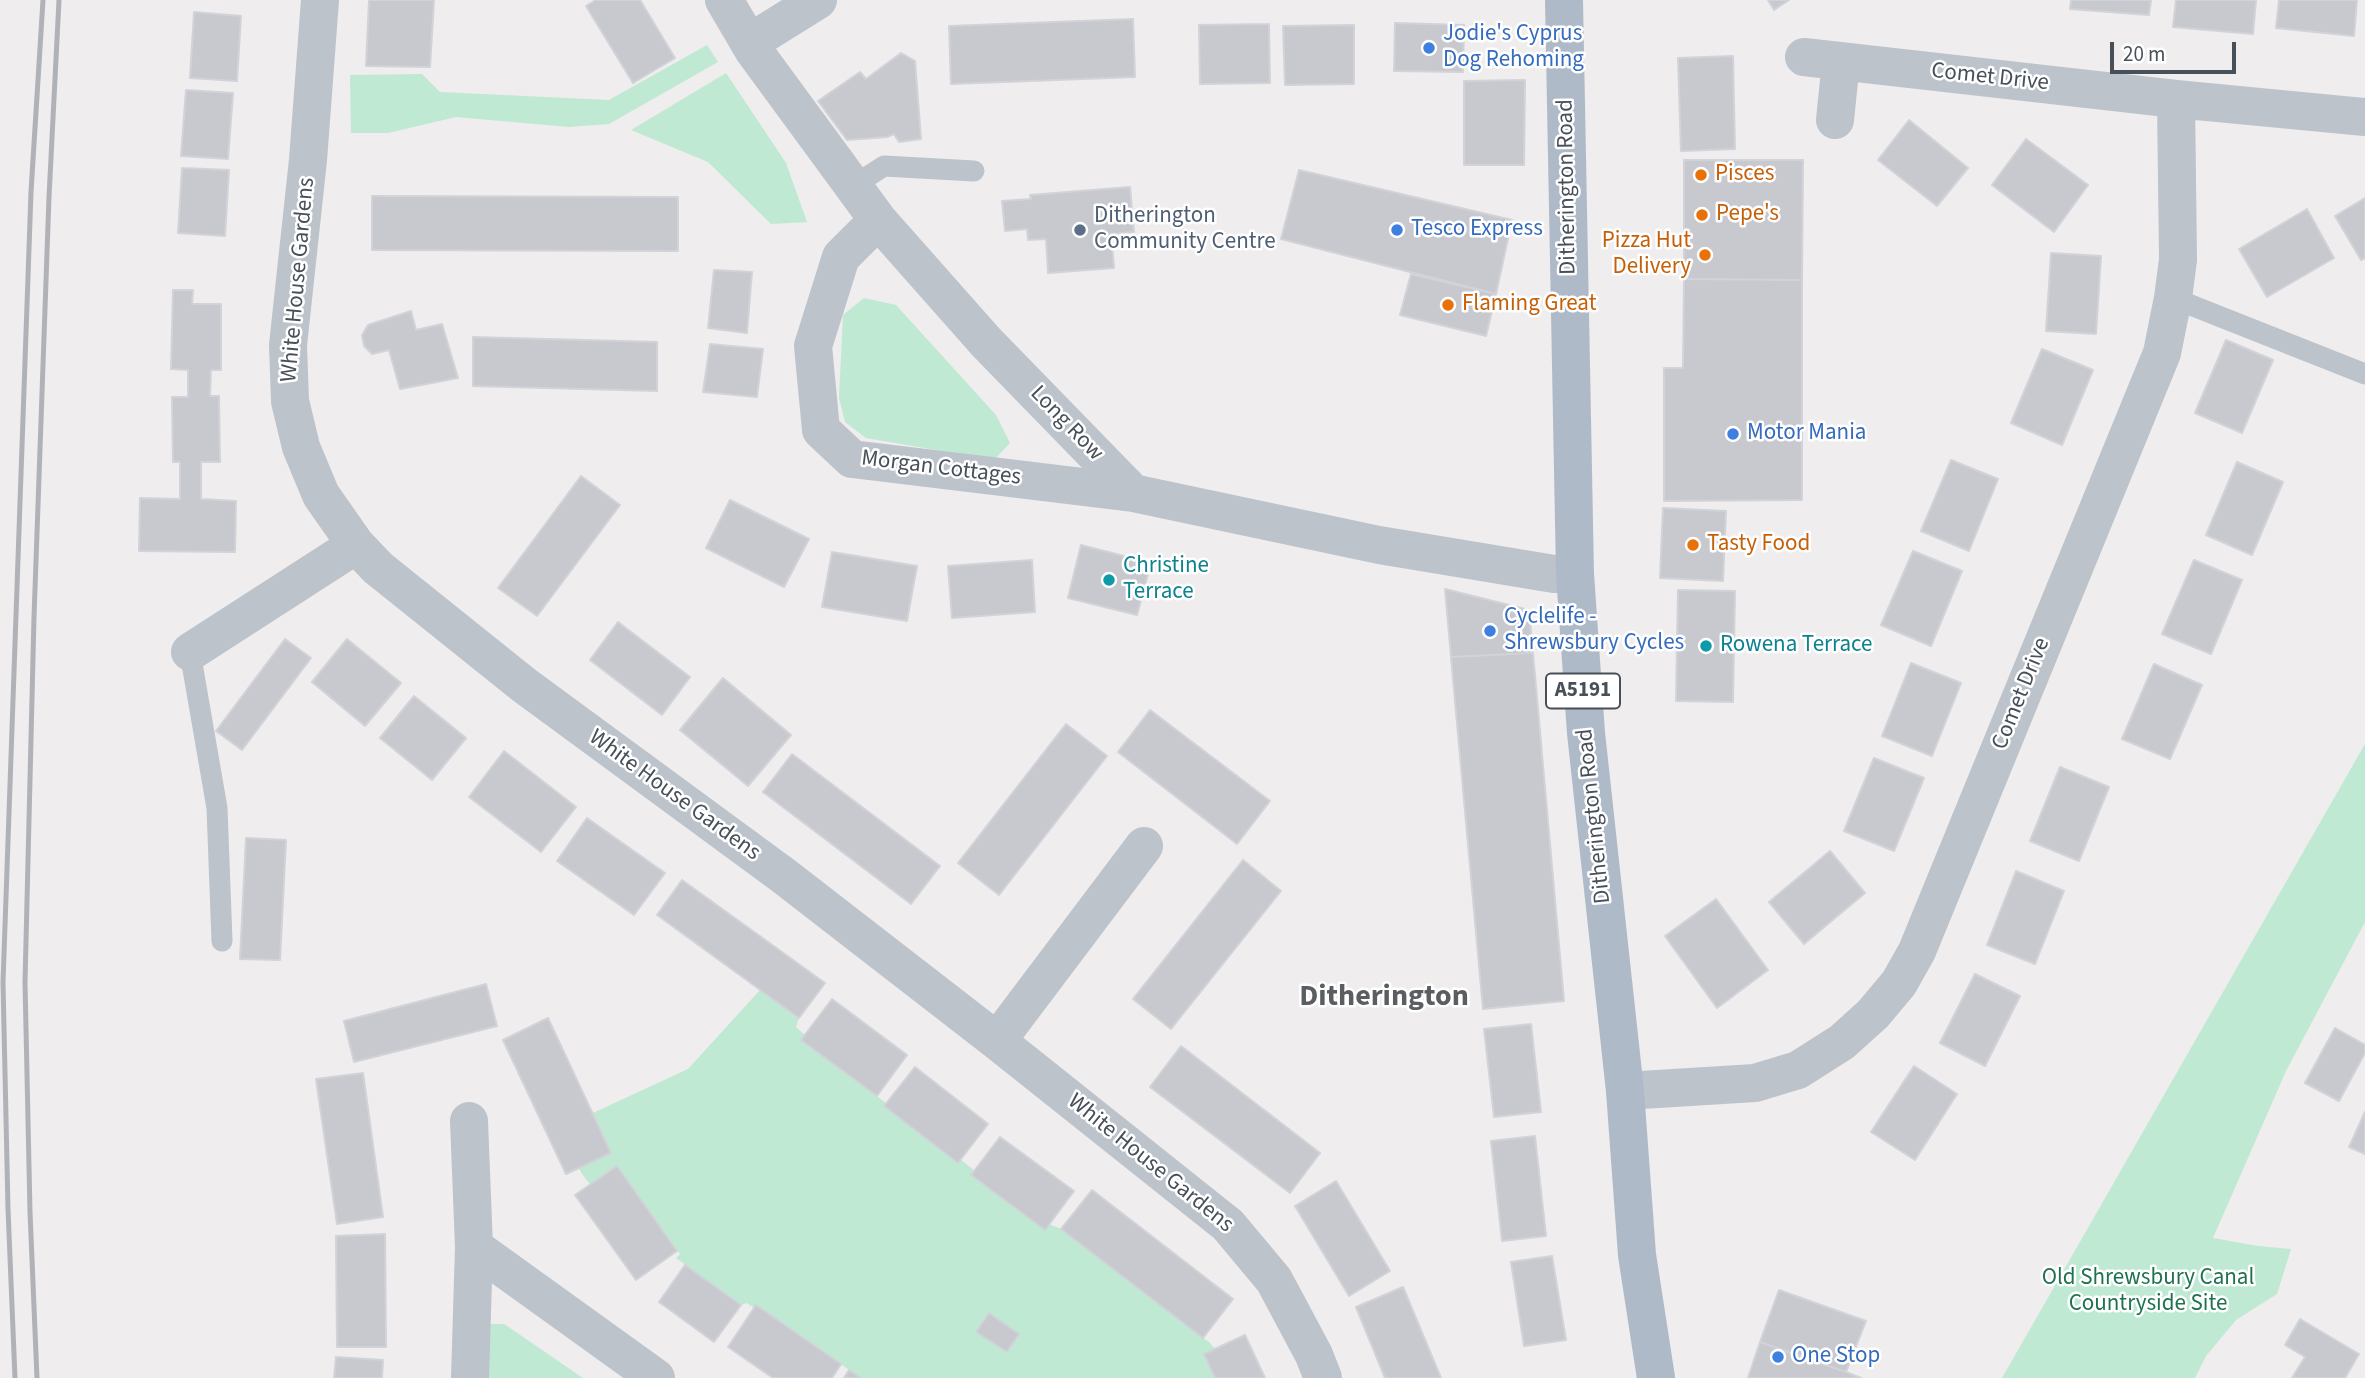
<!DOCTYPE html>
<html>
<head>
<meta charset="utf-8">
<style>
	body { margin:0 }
	#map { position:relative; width:2365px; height:1378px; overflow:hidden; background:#efeded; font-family:"Source Sans 3",sans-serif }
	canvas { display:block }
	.scale { position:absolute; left:2110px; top:42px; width:126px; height:32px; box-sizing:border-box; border:4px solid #474f58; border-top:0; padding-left:9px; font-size:21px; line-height:24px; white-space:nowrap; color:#474f58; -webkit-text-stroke:5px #fff; paint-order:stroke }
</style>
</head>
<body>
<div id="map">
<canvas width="2365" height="1378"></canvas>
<div class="scale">20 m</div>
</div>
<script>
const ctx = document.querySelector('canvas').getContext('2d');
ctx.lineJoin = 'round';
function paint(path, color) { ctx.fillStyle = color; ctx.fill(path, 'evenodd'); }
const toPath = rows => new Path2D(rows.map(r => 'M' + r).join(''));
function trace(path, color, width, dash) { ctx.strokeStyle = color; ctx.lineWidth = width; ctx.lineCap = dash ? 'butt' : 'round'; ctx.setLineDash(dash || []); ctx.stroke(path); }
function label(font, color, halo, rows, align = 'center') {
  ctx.font = font + ' "Source Sans 3",sans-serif'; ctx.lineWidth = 5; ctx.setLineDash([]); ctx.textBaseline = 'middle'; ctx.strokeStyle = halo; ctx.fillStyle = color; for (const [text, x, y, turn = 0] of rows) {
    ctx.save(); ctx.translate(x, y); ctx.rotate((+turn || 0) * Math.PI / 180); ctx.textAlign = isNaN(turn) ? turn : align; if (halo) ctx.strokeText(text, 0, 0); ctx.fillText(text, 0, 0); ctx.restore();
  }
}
paint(toPath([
	[707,45,718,62,609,124,569,127,456,117,388,133,351,133,350,75,422,74,440,92,609,100],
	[726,73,786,163,807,222,771,224,708,162,631,130],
	[864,298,896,305,996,415,1010,443,994,460,866,438,845,422,839,398,843,315],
	[2365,744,2365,922,2286,1071,2213,1238,2258,1246,2291,1249,2277,1294,2236,1320,2206,1356,2195,1378,2002,1378],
	[760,990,799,1018,796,1027,805,1035,802,1040,886,1103,885,1106,957,1163,960,1159,975,1171,972,1175,1045,1230,1049,1224,1061,1229,1210,1343,1215,1349,1204,1354,1215,1378,861,1378,756,1306,754,1308,747,1303,741,1305,676,1258,680,1254,617,1166,590,1184,582,1174,579,1168,611,1153,593,1113,688,1069],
	[489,1324,504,1324,583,1378,478,1378]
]), '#bfe9d3');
const building = toPath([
	[369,0,434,0,430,67,366,66,369,0],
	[596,0,640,0,675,58,633,83,586,6,596,0],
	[1768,0,1789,0,1774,10,1768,0],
	[2071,0,2151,0,2149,15,2070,9,2071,0],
	[2176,0,2256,0,2253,34,2173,27,2176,0],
	[2279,0,2357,0,2354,36,2276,28,2279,0],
	[194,12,241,16,237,81,190,78,194,12],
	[1133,19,1135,77,951,84,949,26,1133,19],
	[1395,23,1464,25,1463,72,1394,71,1395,23],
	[1269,24,1270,83,1200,84,1199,25,1269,24],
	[1354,25,1354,84,1285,85,1283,26,1354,25],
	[901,53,915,61,921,139,899,142,894,134,887,137,847,140,818,101,860,72,866,79,901,53],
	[1733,56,1735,149,1681,151,1678,58,1733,56],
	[1525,80,1524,165,1464,165,1464,81,1525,80],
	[186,90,233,93,228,159,181,156,186,90],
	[1909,120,1968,168,1937,206,1878,160,1909,120],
	[2026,139,2088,185,2054,232,1992,185,2026,139],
	[1684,160,1803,160,1802,280,1684,279,1684,160],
	[182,168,229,170,225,236,178,233,182,168],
	[1299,170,1512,220,1496,294,1281,239,1299,170],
	[1130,187,1134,232,1111,234,1114,268,1048,273,1046,239,1028,240,1027,229,1005,231,1002,201,1031,199,1030,195,1130,187],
	[372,196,678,197,678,251,372,250,372,196],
	[2365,198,2365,258,2361,260,2335,216,2365,198],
	[2307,209,2334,258,2267,297,2239,249,2307,209],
	[2051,253,2101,256,2096,334,2046,331,2051,253],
	[714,270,752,272,747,333,708,328,714,270],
	[1411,274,1496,294,1486,336,1400,315,1411,274],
	[1684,279,1802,280,1802,500,1664,501,1664,368,1683,368,1684,279],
	[173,290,193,290,192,304,221,304,221,370,211,370,210,396,219,396,220,462,201,462,201,499,236,501,235,552,139,551,140,498,180,499,180,462,173,462,172,397,188,397,188,370,171,369,173,290],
	[411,311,416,330,442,324,458,378,400,389,389,350,372,354,364,346,362,335,368,325,411,311],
	[473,337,657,342,657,391,473,386,473,337],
	[2226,340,2273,360,2242,433,2195,413,2226,340],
	[710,344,763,349,757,397,703,392,710,344],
	[2042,349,2093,370,2062,445,2011,423,2042,349],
	[1951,460,1998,479,1969,551,1921,531,1951,460],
	[2237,462,2283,482,2252,555,2206,535,2237,462],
	[581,476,620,505,537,616,498,588,581,476],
	[730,500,809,539,784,587,706,548,730,500],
	[1663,508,1726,511,1723,581,1660,578,1663,508],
	[1081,545,1151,563,1137,615,1068,598,1081,545],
	[1913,551,1962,571,1931,646,1881,625,1913,551],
	[832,552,917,566,907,621,822,607,832,552],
	[1032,560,1035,612,952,618,948,566,1032,560],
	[2194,560,2242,580,2211,654,2162,634,2194,560],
	[1445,589,1529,610,1533,653,1451,657,1445,589],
	[1678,590,1735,591,1733,702,1676,701,1678,590],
	[618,622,690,677,662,715,590,660,618,622],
	[285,639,311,658,242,750,216,731,285,639],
	[347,639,401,683,365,726,312,682,347,639],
	[1533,653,1564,1001,1483,1009,1451,657,1533,653],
	[1911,663,1961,683,1932,756,1882,736,1911,663],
	[2154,664,2202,685,2170,759,2122,739,2154,664],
	[723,678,791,735,748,786,680,730,723,678],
	[414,696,466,738,432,780,380,738,414,696],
	[1150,710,1270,801,1237,844,1118,752,1150,710],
	[1066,724,1107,756,999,895,958,863,1066,724],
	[504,751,576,807,541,852,469,797,504,751],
	[792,754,940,866,911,904,763,792,792,754],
	[1874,758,1924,778,1894,851,1844,831,1874,758],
	[2060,767,2109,787,2079,861,2030,841,2060,767],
	[587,818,665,873,634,915,557,861,587,818],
	[246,838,286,840,280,960,240,959,246,838],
	[1830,851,1865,893,1804,944,1769,902,1830,851],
	[1243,860,1281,891,1171,1029,1133,999,1243,860],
	[2016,871,2064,891,2035,964,1987,945,2016,871],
	[682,880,825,983,799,1018,657,915,682,880],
	[1716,899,1768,970,1717,1008,1665,936,1716,899],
	[1975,974,2020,996,1985,1066,1940,1043,1975,974],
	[486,984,497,1026,354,1062,344,1021,486,984],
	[832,999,907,1055,877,1096,801,1040,832,999],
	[548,1018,611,1153,566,1174,503,1040,548,1018],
	[1531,1024,1541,1112,1494,1117,1484,1029,1531,1024],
	[2335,1028,2365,1045,2365,1053,2339,1101,2305,1083,2335,1028],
	[1181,1046,1320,1153,1290,1193,1150,1087,1181,1046],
	[1914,1066,1957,1094,1915,1160,1871,1132,1914,1066],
	[915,1067,988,1124,958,1163,884,1106,915,1067],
	[363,1073,383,1217,337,1224,316,1079,363,1073],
	[2365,1112,2365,1154,2349,1147,2365,1112],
	[1535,1136,1546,1236,1502,1241,1491,1141,1535,1136],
	[1000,1137,1074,1191,1045,1230,971,1175,1000,1137],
	[617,1166,677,1251,636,1280,575,1195,617,1166],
	[1336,1181,1390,1271,1349,1296,1295,1206,1336,1181],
	[1092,1190,1233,1299,1203,1338,1061,1229,1092,1190],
	[385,1234,386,1347,337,1347,336,1236,385,1234],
	[1552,1256,1566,1340,1524,1346,1511,1262,1552,1256],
	[685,1265,741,1305,714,1342,659,1302,685,1265],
	[1403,1287,1441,1378,1385,1378,1356,1307,1403,1287],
	[1779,1290,1866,1321,1846,1372,1760,1342,1779,1290],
	[756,1305,841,1364,832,1378,773,1378,728,1347,756,1305],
	[989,1313,1019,1334,1007,1352,976,1332,989,1313],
	[2300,1319,2359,1354,2345,1378,2292,1378,2305,1357,2285,1345,2300,1319],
	[1245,1335,1265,1378,1215,1378,1204,1354,1245,1335],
	[1760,1342,1846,1372,1861,1378,1748,1378,1760,1342],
	[336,1357,383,1360,382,1378,334,1378,336,1357],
	[849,1370,861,1378,844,1378,849,1370]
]);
paint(building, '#c7c9cf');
trace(building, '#d1d3d8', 2);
trace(toPath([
	[853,186,884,166,974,171],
	[2173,298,2365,374],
	[190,652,217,808,222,941]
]), '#bcc3cb', 21);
trace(toPath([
	[320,0,308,160,288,345,290,401,301,447,321,495,356,545,378,568,524,685,784,876,997,1041,1228,1225,1274,1280,1314,1355,1323,1378],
	[724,0,754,51,878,220,986,342,1133,493,1379,545,1554,574,1575,574],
	[749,43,818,0],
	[2176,99,2365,117],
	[1835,120,1841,61],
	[878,220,841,257,813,346,821,430,852,459,1133,493],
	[190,652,356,545],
	[997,1041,1144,846],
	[1625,1091,1755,1083,1798,1070,1842,1042,1873,1014,1899,983,1917,951,2162,353,2173,298,2178,260,2176,99,1804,57],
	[469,1121,474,1247],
	[470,1378,474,1247,656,1378]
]), '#bcc3cb', 38);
trace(toPath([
	[1564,0,1575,574,1586,733,1625,1091,1637,1255,1656,1378]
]), '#afbac9', 38);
trace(toPath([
	[15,1378,8,1209,3,982,31,192,43,0],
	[37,1378,30,1212,25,982,34,617,49,197,59,0]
]), '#b0b2b7', 5);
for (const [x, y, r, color] of [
	[1429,48,7,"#3f7fe0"],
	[1701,175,7,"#e8710a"],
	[1702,215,7,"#e8710a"],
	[1080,230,7,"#5c6f8a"],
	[1397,230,7,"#3f7fe0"],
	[1705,255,7,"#e8710a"],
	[1448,305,7,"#e8710a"],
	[1733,434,7,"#3f7fe0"],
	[1693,545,7,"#e8710a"],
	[1109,580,7,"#0f9aa8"],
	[1490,631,7,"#3f7fe0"],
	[1706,646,7,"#0f9aa8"],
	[1778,1357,7,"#3f7fe0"]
]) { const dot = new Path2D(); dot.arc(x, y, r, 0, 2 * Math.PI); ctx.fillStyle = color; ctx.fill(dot); trace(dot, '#fff', 2.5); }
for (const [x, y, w] of [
	[1583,691,74]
]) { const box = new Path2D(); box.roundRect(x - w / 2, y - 17.5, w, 35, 5); ctx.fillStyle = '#fff'; ctx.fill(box); trace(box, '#474f58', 2); }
label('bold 21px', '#474f58', null, [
	["A5191",1583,691]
]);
label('23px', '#366cbe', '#fff', [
	["Jodie's Cyprus",1443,35],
	["Dog Rehoming",1443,61],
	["Tesco Express",1411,230],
	["Motor Mania",1747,434],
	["Cyclelife -",1504,618],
	["Shrewsbury Cycles",1504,644],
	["One Stop",1792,1357]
], 'left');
label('23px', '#474f58', '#fff', [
	["Comet Drive",1990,78,6],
	["Ditherington Road",1568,187,-91],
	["White House Gardens",299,280,-85],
	["Long Row",1066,424,46],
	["Morgan Cottages",941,469,7],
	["Comet Drive",2022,694,-68],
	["White House Gardens",674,796,36],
	["Ditherington Road",1595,816,-96],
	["White House Gardens",1150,1164,39]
]);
label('23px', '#c56008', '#fff', [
	["Pisces",1715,175],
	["Pepe's",1716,215],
	["Pizza Hut",1691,242,"right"],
	["Delivery",1691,268,"right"],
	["Flaming Great",1462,305],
	["Tasty Food",1707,545]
], 'left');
label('23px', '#4e5e75', '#fff', [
	["Ditherington",1094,217],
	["Community Centre",1094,243]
], 'left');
label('23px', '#0d838f', '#fff', [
	["Christine",1123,567],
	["Terrace",1123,593],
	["Rowena Terrace",1720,646]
], 'left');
label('23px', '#1f724f', '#fff', [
	["Old Shrewsbury Canal",2148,1279],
	["Countryside Site",2148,1305]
]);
label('bold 30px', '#5a5d61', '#fff', [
	["Ditherington",1384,998]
]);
</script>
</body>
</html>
